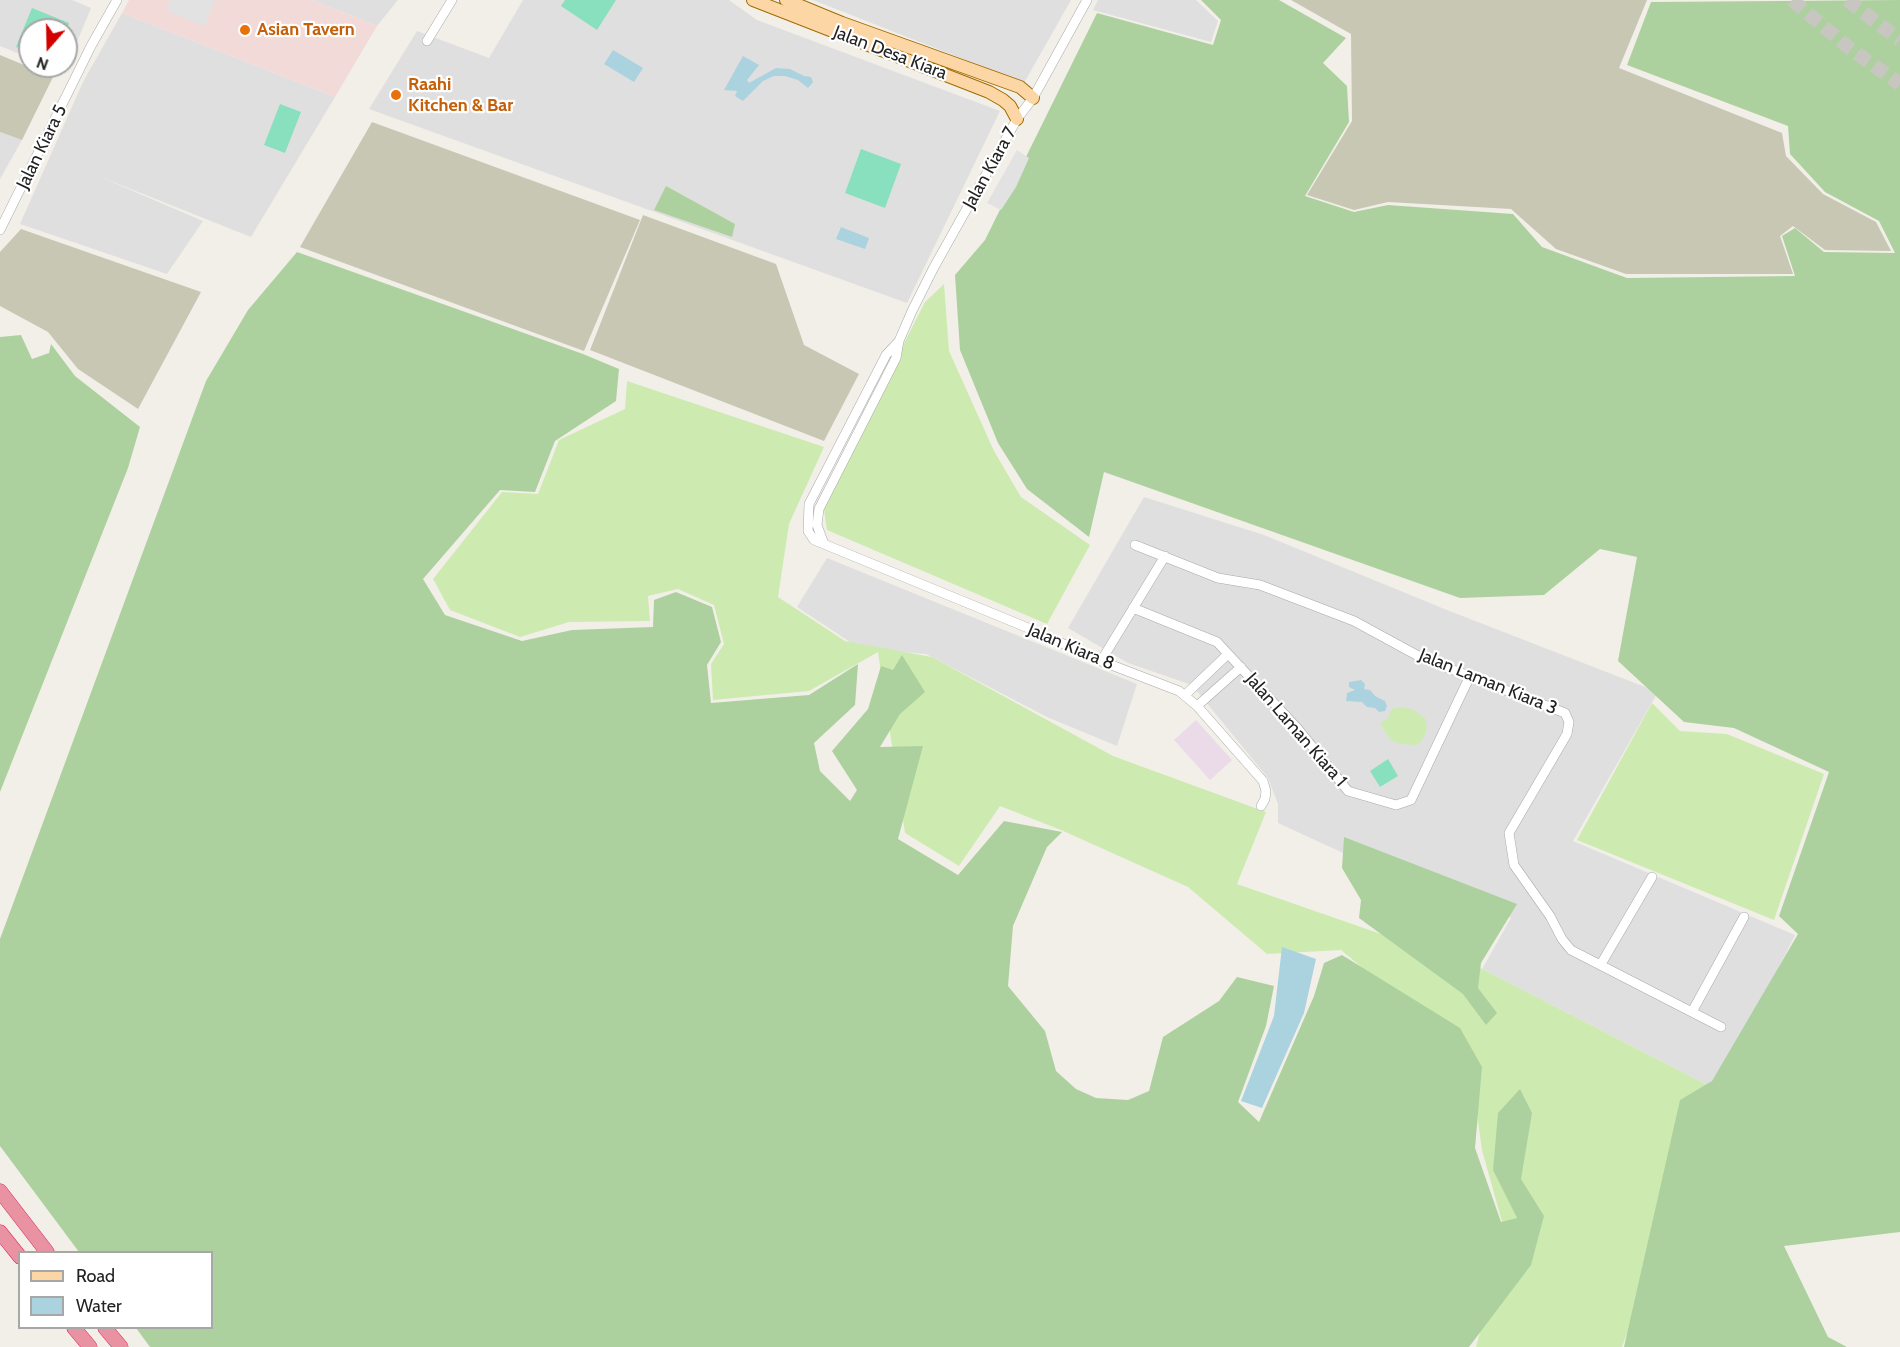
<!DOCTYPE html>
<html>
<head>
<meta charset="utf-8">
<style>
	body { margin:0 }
	#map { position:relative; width:1900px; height:1347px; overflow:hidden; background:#f2efe9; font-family:Cabin,sans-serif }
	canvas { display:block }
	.legend { position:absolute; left:18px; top:1251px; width:195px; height:78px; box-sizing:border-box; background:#fff; border:2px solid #a7a7a7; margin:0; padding:8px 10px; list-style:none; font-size:18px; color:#222 }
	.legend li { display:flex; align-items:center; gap:12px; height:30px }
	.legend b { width:30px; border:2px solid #a7a7a7 }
	.north { position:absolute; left:18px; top:18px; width:60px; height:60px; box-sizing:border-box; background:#fff; border:2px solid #a7a7a7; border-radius:50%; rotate:200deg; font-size:16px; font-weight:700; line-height:24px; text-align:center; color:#222 }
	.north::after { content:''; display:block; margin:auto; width:21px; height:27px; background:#d40000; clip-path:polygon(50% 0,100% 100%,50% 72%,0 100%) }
</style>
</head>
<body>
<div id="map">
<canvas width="1900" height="1347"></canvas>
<ul class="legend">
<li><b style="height:8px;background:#fcd6a4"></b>Road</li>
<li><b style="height:16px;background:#aad3df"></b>Water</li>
</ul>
<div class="north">N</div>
</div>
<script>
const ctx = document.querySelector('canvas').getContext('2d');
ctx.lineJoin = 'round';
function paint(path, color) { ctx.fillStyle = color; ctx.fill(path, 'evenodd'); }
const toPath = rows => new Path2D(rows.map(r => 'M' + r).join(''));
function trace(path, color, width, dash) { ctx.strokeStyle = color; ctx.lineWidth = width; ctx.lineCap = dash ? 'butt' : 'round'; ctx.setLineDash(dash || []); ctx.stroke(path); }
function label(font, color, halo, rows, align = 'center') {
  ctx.font = font + ' Cabin,sans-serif'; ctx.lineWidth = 4.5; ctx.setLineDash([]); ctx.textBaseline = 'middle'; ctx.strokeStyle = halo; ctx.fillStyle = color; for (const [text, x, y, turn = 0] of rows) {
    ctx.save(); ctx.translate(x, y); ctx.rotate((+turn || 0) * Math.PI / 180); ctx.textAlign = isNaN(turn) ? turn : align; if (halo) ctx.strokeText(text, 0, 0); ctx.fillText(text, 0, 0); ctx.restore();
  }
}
paint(toPath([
	[0,0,72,0,91,8,65,71,51,66,66,66,66,30,30,30,30,58,0,46],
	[312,0,398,0,377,26],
	[523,0,729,0,757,20,1000,111,907,303,369,109,417,31,489,58],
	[813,0,1071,0,1024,83],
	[1098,0,1196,0,1218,21,1211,42,1093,10],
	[122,13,335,97,251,237,98,176,203,221,167,274,20,224,83,82],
	[0,132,22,140,0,179],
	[1144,497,1264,535,1447,610,1658,692,1573,841,1795,935,1717,1090,1482,969,1511,918,1445,895,1354,858,1278,823,1278,804,1268,778,1192,685,1128,663,1068,628],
	[827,558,1137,684,1117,746,1047,717,926,654,859,648,797,607]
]), '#e0dfdf');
paint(toPath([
	[129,0,312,0,377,26,335,97,122,13]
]), '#f2dad9');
paint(toPath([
	[1196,720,1232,760,1210,780,1174,740]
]), '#ebdbe8');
paint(toPath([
	[1291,0,1647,0,1619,68,1782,133,1786,156,1823,194,1876,222,1891,251,1825,250,1793,226,1780,236,1793,274,1626,274,1556,249,1511,209,1388,202,1354,210,1307,195,1352,121,1351,34],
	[0,55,53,77,22,140,0,132],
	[372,122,640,220,584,351,300,247],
	[643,215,776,264,804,345,859,374,824,441,590,350],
	[21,229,201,292,138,409,78,369,48,332,0,306,0,252]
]), '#c7c7b4');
paint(toPath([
	[944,284,949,351,994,451,1021,497,1090,545,1047,624,827,530,823,503,925,302],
	[627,381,824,447,789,524,778,597,845,641,932,657,1113,756,1266,812,1237,884,1482,969,1717,1090,1622,1347,1476,1347,1506,1236,1482,1150,1469,1057,1341,950,1267,954,1188,887,1061,830,1000,806,959,866,905,833,878,652,809,691,713,700,711,664,724,644,714,605,678,589,648,596,650,621,569,622,520,637,450,610,433,579,502,492,538,494,559,440,625,409],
	[1652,703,1680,731,1727,734,1824,774,1774,920,1577,840],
	[1401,707,1412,709,1425,718,1427,726,1425,735,1418,745,1400,744,1395,742,1389,738,1380,723,1387,719,1393,708]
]), '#cdebb0');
paint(toPath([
	[1201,0,1279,0,1346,38,1323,63,1347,86,1349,122,1305,196,1354,212,1388,205,1513,214,1542,247,1627,278,1795,276,1782,236,1795,228,1824,252,1895,253,1879,221,1825,192,1790,154,1788,126,1627,65,1651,2,1900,0,1900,1232,1784,1246,1828,1337,1847,1347,1624,1347,1680,1100,1712,1081,1798,934,1779,916,1829,772,1734,728,1684,722,1618,661,1637,557,1600,549,1544,595,1460,598,1104,472,1089,537,1027,489,998,443,960,350,955,275,985,240,1097,13,1213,45,1221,20],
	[666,186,735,224,732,237,654,210],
	[297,252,583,354,619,369,616,401,555,441,535,492,500,490,423,579,445,615,522,641,572,630,653,627,654,600,676,592,712,607,721,642,707,665,711,703,809,695,858,664,855,705,814,743,820,771,850,801,857,790,832,751,868,709,881,666,893,670,902,655,925,692,900,714,880,747,923,746,898,839,958,875,1004,821,1062,832,1047,847,1013,926,1008,986,1045,1031,1056,1071,1076,1089,1096,1098,1128,1100,1149,1091,1163,1037,1219,1001,1237,977,1274,986,1266,1026,1238,1102,1259,1122,1314,996,1324,963,1342,955,1460,1028,1482,1067,1475,1148,1501,1222,1517,1218,1493,1170,1498,1113,1520,1089,1532,1113,1521,1179,1544,1216,1531,1265,1469,1347,150,1347,136,1328,212,1328,212,1252,79,1252,0,1146,0,939,206,381,248,310],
	[21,335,32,359,49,353,51,344,75,376,140,427,128,468,0,792,0,337],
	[1344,837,1517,904,1481,963,1478,988,1497,1013,1486,1025,1463,994,1359,918,1361,900,1342,868]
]), '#add19e');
paint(toPath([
	[565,0,616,0,597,30,561,6],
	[32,8,69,23,66,32,66,30,30,30,30,52,16,47],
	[280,104,301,112,285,153,264,145],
	[861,149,901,164,885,208,845,193],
	[1388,759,1398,776,1380,787,1370,771]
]), '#88e0be');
paint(toPath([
	[170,0,215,0,205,26,166,11],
	[1017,150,1029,158,1016,187,1001,210,987,203]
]), '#e2e2e2');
paint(toPath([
	[613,50,643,68,634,82,604,64],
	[743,56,759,65,747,80,749,83,776,68,790,69,804,76,811,77,813,82,808,88,798,80,785,76,774,76,763,81,743,101,735,96,737,91,724,90],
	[841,227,869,238,865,249,836,239],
	[1361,680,1365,684,1364,689,1370,690,1375,696,1385,701,1387,706,1385,711,1379,712,1375,708,1367,707,1362,702,1346,701,1347,693,1355,690,1349,687,1349,682],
	[1282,947,1316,959,1304,1013,1262,1108,1241,1101,1274,1016]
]), '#aad3df');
trace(toPath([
	[1792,0,1848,47,1900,84],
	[1847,0,1900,40]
]), '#c8c6c1', 14, [14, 7]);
const minor = toPath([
	[427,41,452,0],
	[0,230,91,46,117,0],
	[899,341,886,355,809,504,808,531,814,540,1033,630,1101,661,1179,691,1197,706,1263,781,1266,791,1265,799,1261,806],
	[824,544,817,525,819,509,896,358,899,341,912,311,933,269,1017,119,1033,98,1087,0],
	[1135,545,1218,578,1260,585,1354,621,1422,658,1565,713,1569,722,1567,734,1509,833,1514,865,1550,916,1562,939,1571,950,1721,1027],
	[1133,608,1217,642,1298,729,1348,791,1396,805,1411,800,1469,678],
	[1101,661,1165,556],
	[1185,695,1228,654],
	[1197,706,1241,667],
	[1601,964,1652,877],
	[1693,1010,1744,917]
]);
const major = toPath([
	[753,0,989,92,1003,100,1010,106,1017,119],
	[786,0,842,23,1020,87,1033,98]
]);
const highway = toPath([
	[0,1191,47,1252],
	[0,1232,20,1257],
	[74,1328,90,1347],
	[105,1328,121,1347]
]);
trace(minor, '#a9a9a9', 10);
trace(major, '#a06b00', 14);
trace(highway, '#dc2a67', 15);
trace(minor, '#fff', 9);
trace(major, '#fcd6a4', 12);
trace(highway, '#e892a2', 14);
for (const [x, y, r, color] of [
	[245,30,6,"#e8710a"],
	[396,95,6,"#e8710a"]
]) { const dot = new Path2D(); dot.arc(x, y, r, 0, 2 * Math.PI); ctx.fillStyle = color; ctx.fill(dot); trace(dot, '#fff', 2); }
label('bold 18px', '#c56008', '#fff', [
	["Asian Tavern",257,30],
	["Raahi",408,85],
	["Kitchen & Bar",408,106]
], 'left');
label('18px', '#222', '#fff', [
	["Jalan Desa Kiara",890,53,21],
	["Jalan Kiara 5",42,147,-64],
	["Jalan Kiara 7",990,168,-61],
	["Jalan Kiara 8",1071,647,23],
	["Jalan Laman Kiara 3",1488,682,22],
	["Jalan Laman Kiara 1",1296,730,49]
]);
</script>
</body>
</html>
